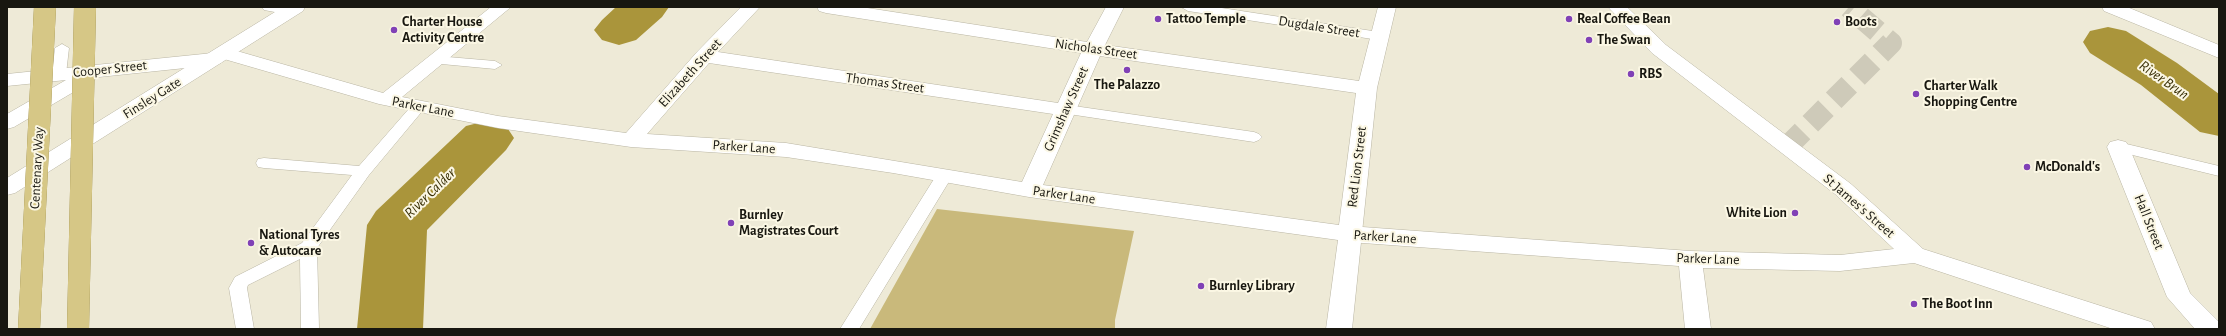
<!DOCTYPE html>
<html>
<head>
<meta charset="utf-8">
<style>
	body { margin:0 }
	#map { position:relative; width:2226px; height:336px; overflow:hidden; background:#eeead7; font-family:"Alegreya Sans",sans-serif }
	canvas { display:block }
	.frame { position:absolute; inset:0; border:8px solid #181710; pointer-events:none }
</style>
</head>
<body>
<div id="map">
<canvas width="2226" height="336"></canvas>
<div class="frame"></div>
</div>
<script>
const ctx = document.querySelector('canvas').getContext('2d');
ctx.lineJoin = 'round';
function paint(path, color) { ctx.fillStyle = color; ctx.fill(path, 'evenodd'); }
const toPath = rows => new Path2D(rows.map(r => 'M' + r).join(''));
function trace(path, color, width, dash) { ctx.strokeStyle = color; ctx.lineWidth = width; ctx.lineCap = dash ? 'butt' : 'round'; ctx.setLineDash(dash || []); ctx.stroke(path); }
function label(font, color, halo, rows, align = 'center') {
  ctx.font = font + ' "Alegreya Sans",sans-serif'; ctx.lineWidth = 4; ctx.setLineDash([]); ctx.textBaseline = 'middle'; ctx.strokeStyle = halo; ctx.fillStyle = color; for (const [text, x, y, turn = 0] of rows) {
    ctx.save(); ctx.translate(x, y); ctx.rotate((+turn || 0) * Math.PI / 180); ctx.textAlign = isNaN(turn) ? turn : align; if (halo) ctx.strokeText(text, 0, 0); ctx.fillText(text, 0, 0); ctx.restore();
  }
}
paint(toPath([
	[937,209,1134,231,1115,320,1115,329,870,329]
]), '#c9b97b');
paint(toPath([
	[616,7,669,7,662,17,636,40,619,45,602,40,594,30,602,20,616,7],
	[2108,27,2126,31,2177,63,2219,94,2219,136,2200,132,2141,85,2090,53,2083,42,2090,31,2108,27],
	[486,121,506,126,514,138,506,150,427,230,423,329,357,329,367,225,376,211,466,126,486,121]
]), '#aa953b');
trace(toPath([
	[1787,147,1891,43,1849,7]
]), '#cecab9', 22, [22, 11]);
const service = toPath([
	[262,7,291,7,298,11,291,15,264,10,262,7],
	[1181,7,1215,7,1379,32,1386,36,1379,40,1188,11,1181,7],
	[62,44,69,48,66,74,59,78,52,74,55,48,62,44],
	[436,56,495,61,502,65,495,69,431,63,429,60,431,57,436,56],
	[419,101,424,103,427,106,424,109,369,175,317,248,319,329,301,329,300,259,248,285,247,288,254,329,236,329,229,288,235,277,302,243,352,175,264,168,258,167,256,163,258,159,264,158,359,166,414,103,419,101],
	[1067,105,1254,132,1259,134,1262,137,1259,140,1254,142,1062,113,1059,110,1062,107,1067,105],
	[2118,142,2219,166,2219,176,2112,150,2110,147,2112,144,2118,142],
	[945,170,951,171,953,175,859,329,840,329,939,171,945,170]
]);
const pedestrian = toPath([
	[1608,7,1627,7,1666,45,1851,184,1923,249,2151,322,2155,329,2113,329,1914,263,1840,271,1703,268,1711,329,1685,329,1679,266,1349,242,1341,240,1337,234,1341,228,1349,226,1690,251,1840,255,1894,249,1835,194,1652,53,1608,7]
]);
const minor = toPath([
	[491,7,511,7,402,97,498,116,626,133,697,52,741,7,760,7,718,52,1058,103,1081,53,826,13,819,11,817,7,861,7,1087,42,1106,7,1124,7,1105,45,1359,81,1378,7,1396,7,1377,88,1352,329,1326,329,1338,240,1029,197,893,173,786,157,631,147,498,128,379,104,224,59,221,63,214,65,99,77,14,127,7,129,7,114,66,80,7,86,7,74,213,53,216,49,223,47,383,93,491,7],
	[1100,56,1356,93,1339,225,1043,185,1100,56],
	[709,63,1053,114,1022,182,786,143,647,134,709,63],
	[2102,7,2127,7,2219,45,2219,58,2104,11,2102,7],
	[2118,140,2126,142,2129,147,2190,293,2219,322,2219,329,2195,329,2167,297,2107,147,2110,142,2118,140]
]);
const tertiary = toPath([
	[283,7,305,7,303,11,15,193,7,195,7,178,283,7]
]);
trace(service, '#b9b5a3', 1);
trace(pedestrian, '#b9b5a3', 1);
trace(minor, '#b9b5a3', 1);
trace(tertiary, '#b9b5a3', 1);
paint(service, '#fff');
paint(pedestrian, '#fff');
paint(minor, '#fff');
paint(tertiary, '#fff');
const primaryBridge = toPath([
	[29,329,45,7],
	[78,329,85,7]
]);
trace(primaryBridge, '#817129', 22, []);
trace(primaryBridge, '#d6c786', 22);
for (const [x, y, r, color] of [
	[1158,19,4,"#8041b6"],
	[1569,19,4,"#8041b6"],
	[1837,22,4,"#8041b6"],
	[394,30,4,"#8041b6"],
	[1589,40,4,"#8041b6"],
	[1127,70,4,"#8041b6"],
	[1631,74,4,"#8041b6"],
	[1916,94,4,"#8041b6"],
	[2027,167,4,"#8041b6"],
	[1795,213,4,"#8041b6"],
	[731,223,4,"#8041b6"],
	[251,243,4,"#8041b6"],
	[1201,286,4,"#8041b6"],
	[1914,304,4,"#8041b6"]
]) { const dot = new Path2D(); dot.arc(x, y, r, 0, 2 * Math.PI); ctx.fillStyle = color; ctx.fill(dot); trace(dot, '#fbf7e4', 1.5); }
label('bold 14px', '#181710', '#fbf7e4', [
	["Tattoo Temple",1166,19],
	["Real Coffee Bean",1577,19],
	["Charter House",402,22],
	["Activity Centre",402,38],
	["Boots",1845,22],
	["The Swan",1597,40],
	["RBS",1639,74],
	["The Palazzo",1127,85,"center"],
	["Charter Walk",1924,86],
	["Shopping Centre",1924,102],
	["McDonald's",2035,167],
	["White Lion",1787,213,"right"],
	["Burnley",739,215],
	["Magistrates Court",739,231],
	["National Tyres",259,235],
	["& Autocare",259,251],
	["Burnley Library",1209,286],
	["The Boot Inn",1922,304]
], 'left');
label('14px', '#181710', '#fbf7e4', [
	["Dugdale Street",1319,27,9],
	["Nicholas Street",1096,49,8],
	["Cooper Street",110,69,-6],
	["Elizabeth Street",690,73,-48],
	["Thomas Street",885,83,8],
	["Finsley Gate",152,98,-32],
	["Parker Lane",423,107,11],
	["Grimshaw Street",1066,109,-66],
	["Parker Lane",744,147,4],
	["Red Lion Street",1357,167,-83],
	["Centenary Way",37,168,-87],
	["Parker Lane",1064,195,8],
	["St James's Street",1859,206,41],
	["Hall Street",2149,222,68],
	["Parker Lane",1385,237,4],
	["Parker Lane",1708,259,2]
]);
label('italic 15px', '#372e05', '#fbf7e4', [
	["River Brun",2164,80,35],
	["River Calder",430,193,-44]
]);
</script>
</body>
</html>
